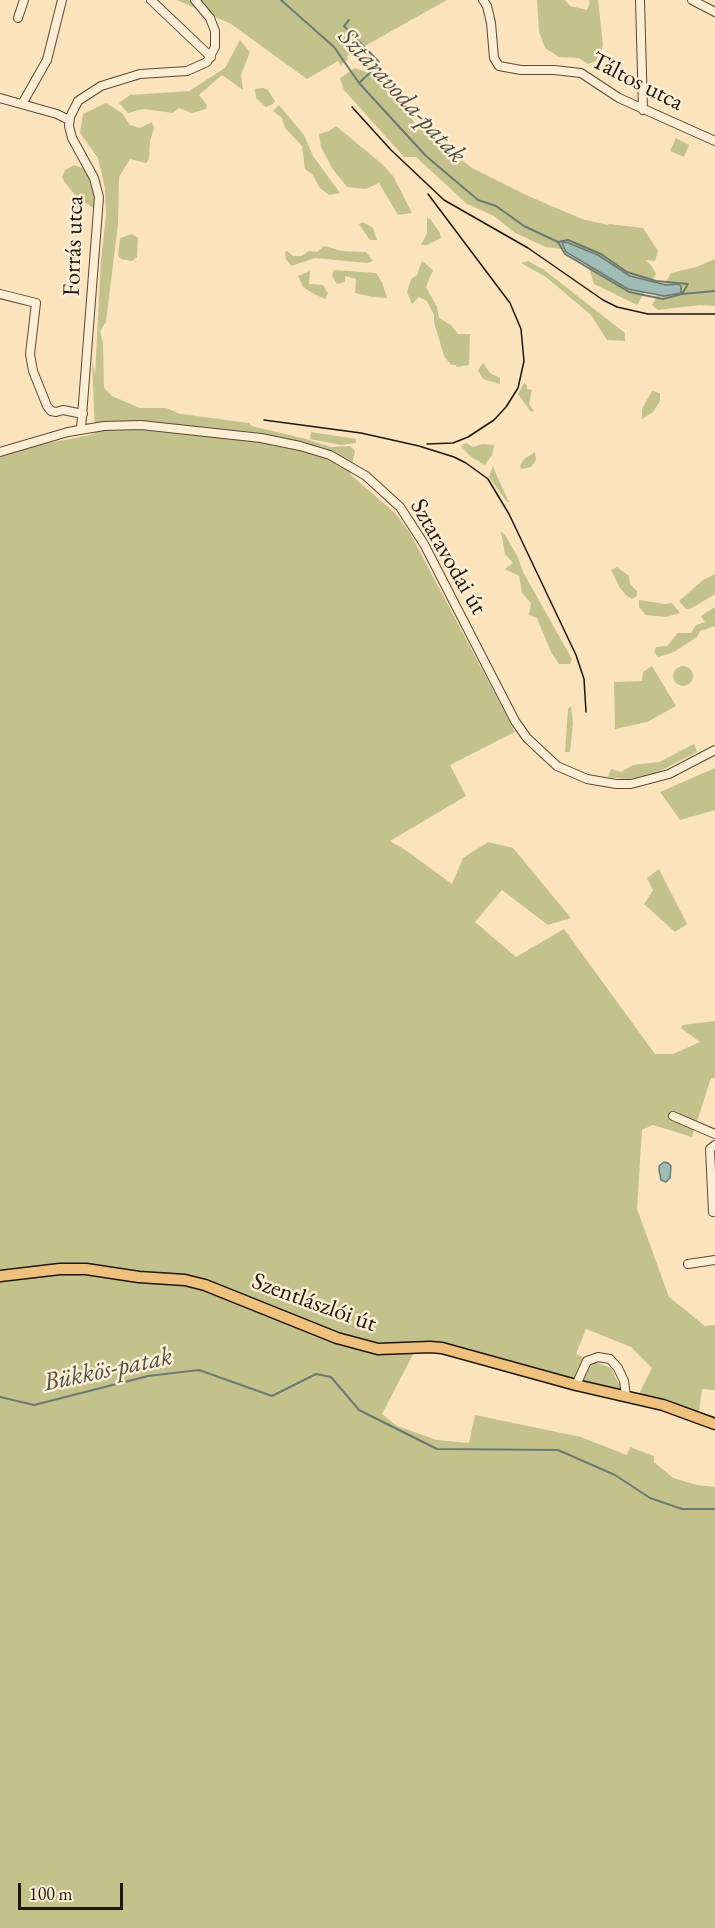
<!DOCTYPE html>
<html>
<head>
<meta charset="utf-8">
<style>
	body { margin:0 }
	#map { position:relative; width:715px; height:1928px; overflow:hidden; background:#fbe3bd; font-family:"EB Garamond",serif }
	canvas { display:block }
	.scale { position:absolute; left:18px; top:1883px; width:105px; height:27px; box-sizing:border-box; border:3px solid #21160a; border-top:0; padding-left:8px; font-size:18px; line-height:21px; white-space:nowrap; color:#21160a; -webkit-text-stroke:4px #fcedd4; paint-order:stroke }
</style>
</head>
<body>
<div id="map">
<canvas width="715" height="1928"></canvas>
<div class="scale">100 m</div>
</div>
<script>
const ctx = document.querySelector('canvas').getContext('2d');
ctx.lineJoin = 'round';
function paint(path, color) { ctx.fillStyle = color; ctx.fill(path, 'evenodd'); }
const toPath = rows => new Path2D(rows.map(r => 'M' + r).join(''));
function trace(path, color, width, dash) { ctx.strokeStyle = color; ctx.lineWidth = width; ctx.lineCap = dash ? 'butt' : 'round'; ctx.setLineDash(dash || []); ctx.stroke(path); }
function label(font, color, halo, rows, align = 'center') {
  ctx.font = font + ' "EB Garamond",serif'; ctx.lineWidth = 5; ctx.setLineDash([]); ctx.textBaseline = 'middle'; ctx.strokeStyle = halo; ctx.fillStyle = color; for (const [text, x, y, turn = 0] of rows) {
    ctx.save(); ctx.translate(x, y); ctx.rotate((+turn || 0) * Math.PI / 180); ctx.textAlign = isNaN(turn) ? turn : align; if (halo) ctx.strokeText(text, 0, 0); ctx.fillText(text, 0, 0); ctx.restore();
  }
}
paint(toPath([
	[177,0,447,0,347,56,348,59,341,65,338,61,307,79,231,24],
	[537,0,565,0,570,6,587,10,590,2,589,0,598,0,603,46,596,61,588,64,579,58,559,57,545,48,539,32],
	[240,40,250,52,241,75,243,90,222,75,199,95,207,105,206,109,192,113,179,108,173,113,143,109,128,113,119,103,130,95,189,91,225,68],
	[355,68,378,76,414,122,472,168,526,195,582,219,608,225,609,224,643,228,658,251,655,261,645,260,651,265,656,274,637,305,594,284,586,259,570,250,546,247,515,233,494,216,467,204,416,157,404,157,344,90,340,78],
	[263,88,268,90,275,101,273,104,266,107,256,98,255,89],
	[106,103,122,113,130,125,140,128,152,122,154,128,150,141,149,159,146,163,130,159,119,177,118,224,106,322,100,331,103,343,104,388,112,396,140,408,166,408,181,414,249,423,251,426,306,439,331,447,350,446,355,451,350,474,395,513,410,533,515,732,450,765,466,796,390,841,407,851,452,884,463,858,488,842,513,848,571,918,548,925,502,890,475,922,516,957,564,929,655,1054,673,1054,700,1042,681,1028,683,1025,715,1021,715,1078,711,1078,692,1137,653,1125,642,1130,637,1209,669,1297,705,1326,715,1325,715,1390,702,1389,699,1411,639,1394,652,1368,631,1347,586,1329,576,1354,611,1368,622,1391,451,1347,419,1343,382,1414,397,1426,437,1440,469,1443,475,1415,581,1437,627,1455,630,1447,654,1456,654,1462,673,1478,697,1485,715,1487,715,1928,0,1928,0,456,28,447,95,434,92,360,95,376,101,260,106,216,105,188,98,158,80,133,83,114],
	[279,105,304,135,313,156,340,193,329,195,320,188,312,174,305,169,302,146,285,128,282,118,273,111],
	[336,126,382,164,393,176,412,213,398,215,379,183,366,189,347,187,332,168,321,147,319,134,329,131],
	[676,138,689,145,684,157,670,151],
	[74,165,83,168,89,177,93,191,95,209,77,198,64,181,62,177,65,170],
	[427,218,430,219,440,233,441,238,427,245,421,245,427,233],
	[363,222,373,228,377,240,370,240,359,224],
	[132,234,138,238,137,257,132,261,121,259,118,255,120,238],
	[324,246,342,251,366,252,373,261,367,263,315,258,291,266,286,259,285,252,287,251,293,256,301,256,309,251,317,252],
	[715,259,715,306,700,305,658,310,652,305,671,273,696,267],
	[422,261,433,270,426,287,437,307,439,318,451,325,458,334,470,334,469,365,457,367,456,365,451,365,444,356,434,322,434,315,427,301,419,297,412,304,407,292,411,279,417,275],
	[528,261,544,270,625,333,625,341,607,340,591,315,546,277,521,263],
	[334,270,376,273,382,282,387,298,373,297,355,293,356,279,345,276,345,282,337,284,332,276],
	[310,271,309,284,323,285,328,293,325,299,314,294,303,287,298,276],
	[483,363,490,373,500,378,500,384,483,379,478,370],
	[524,383,527,385,527,389,532,390,529,404,534,411,531,412,518,394],
	[652,391,660,393,660,401,653,412,642,419,642,409],
	[311,432,356,439,356,443,341,445,310,439],
	[466,443,473,447,482,444,494,445,492,455,485,465,471,457,461,446],
	[535,452,536,460,531,467,521,469,520,466,524,459],
	[493,466,496,474,509,502,507,502,489,477],
	[501,531,505,535,518,557,523,572,572,659,570,664,559,664,551,652,537,618,529,615,531,603,522,593,519,576,505,569,513,563,505,554],
	[617,567,629,576,630,584,637,591,637,596,632,599,626,595,620,588,611,570],
	[715,574,715,594,692,608,686,609,679,601,703,580],
	[639,600,665,604,672,603,680,613,666,617,646,615,639,607],
	[715,607,715,626,700,631,697,637,674,652,658,657,654,652,656,647,667,646,678,633,691,633,696,625,705,622,701,616],
	'673 676a10 10 0 1 1 20 0a10 10 0 1 1-20 0Z',
	[652,666,676,706,647,722,615,729,614,682,642,681,643,672],
	[571,706,573,723,570,752,565,752,568,709],
	[694,744,697,752,650,776,628,779,608,777,611,769,621,772,633,765,659,762],
	[715,768,715,810,680,820,660,792],
	[659,869,687,924,675,932,644,904,653,890,647,878]
]), '#c3c28d');
const water = toPath([
	[566,242,598,255,630,276,666,285,678,284,681,286,681,293,664,296,628,289,566,252,562,243,566,242],
	[664,1162,668,1163,671,1166,670,1178,666,1182,661,1180,659,1170,659,1166,664,1162]
]);
paint(water, '#9fbdb6');
trace(water, '#6d7a71', 1.5);
trace(toPath([
	[281,0,334,47,359,83,426,156,478,200,496,206,524,226,558,242,568,240,601,254,627,272,656,281,688,284,682,294,715,291],
	[349,20,344,26,379,62],
	[359,83,374,69],
	[558,242,565,254,629,292,663,299,682,294],
	[0,1397,34,1405,148,1376,199,1370,272,1396,316,1374,331,1377,359,1410,437,1449,558,1450,615,1475,650,1498,682,1509,715,1509]
]), '#6d7a71', 2);
const minor = toPath([
	[151,0,211,57],
	[483,0,487,6,491,23,494,58,499,66,521,70,554,70,581,73,619,98,715,141],
	[640,0,643,110],
	[692,0,715,12],
	[18,18,24,0],
	[0,98,57,114,69,120],
	[22,104,47,60,62,0],
	[0,294,36,303,30,354,33,371,47,406,51,411,56,412,63,410,83,414],
	[81,429,99,197,94,178,72,138,69,126,70,117,78,101,101,86,140,74,187,71,207,62,215,47,215,31,210,18,195,0],
	[0,452,68,432,104,426,141,425,261,438,300,446,330,455,366,476,400,507,424,544,515,721,527,738,557,766,587,779,616,784,631,784,669,774,715,750],
	[673,1116,715,1134],
	[713,1212,710,1149,715,1145],
	[688,1264,715,1260],
	[576,1385,587,1361,598,1357,610,1359,618,1368,624,1381,626,1396]
]);
const major = toPath([
	[0,1276,60,1269,86,1269,139,1277,185,1280,205,1285,337,1338,378,1349,430,1347,442,1348,576,1385,663,1405,715,1424]
]);
trace(minor, '#584937', 10);
trace(major, '#21160a', 13);
trace(minor, '#fcedd4', 8);
trace(major, '#eec27e', 10);
trace(toPath([
	[352,107,391,150,444,200,528,248,603,300,617,307,648,314,715,314],
	[264,420,361,433,419,446,454,457,466,463,488,479,509,514,576,655,584,679,586,712],
	[427,444,453,443,468,437,494,420,506,407,518,388,524,361,521,329,510,303,428,194]
]), '#21160a', 1.5);
label('24px', '#21160a', '#fcedd4', [
	["Táltos utca",637,82,27],
	["Forrás utca",74,246,-88],
	["Sztaravodai út",448,557,60],
	["Szentlászlói út",314,1303,20]
]);
label('italic 26px', '#4d5046', '#fcedd4', [
	["Sztaravoda-patak",402,96,47],
	["Bükkös-patak",108,1370,-12]
]);
</script>
</body>
</html>
